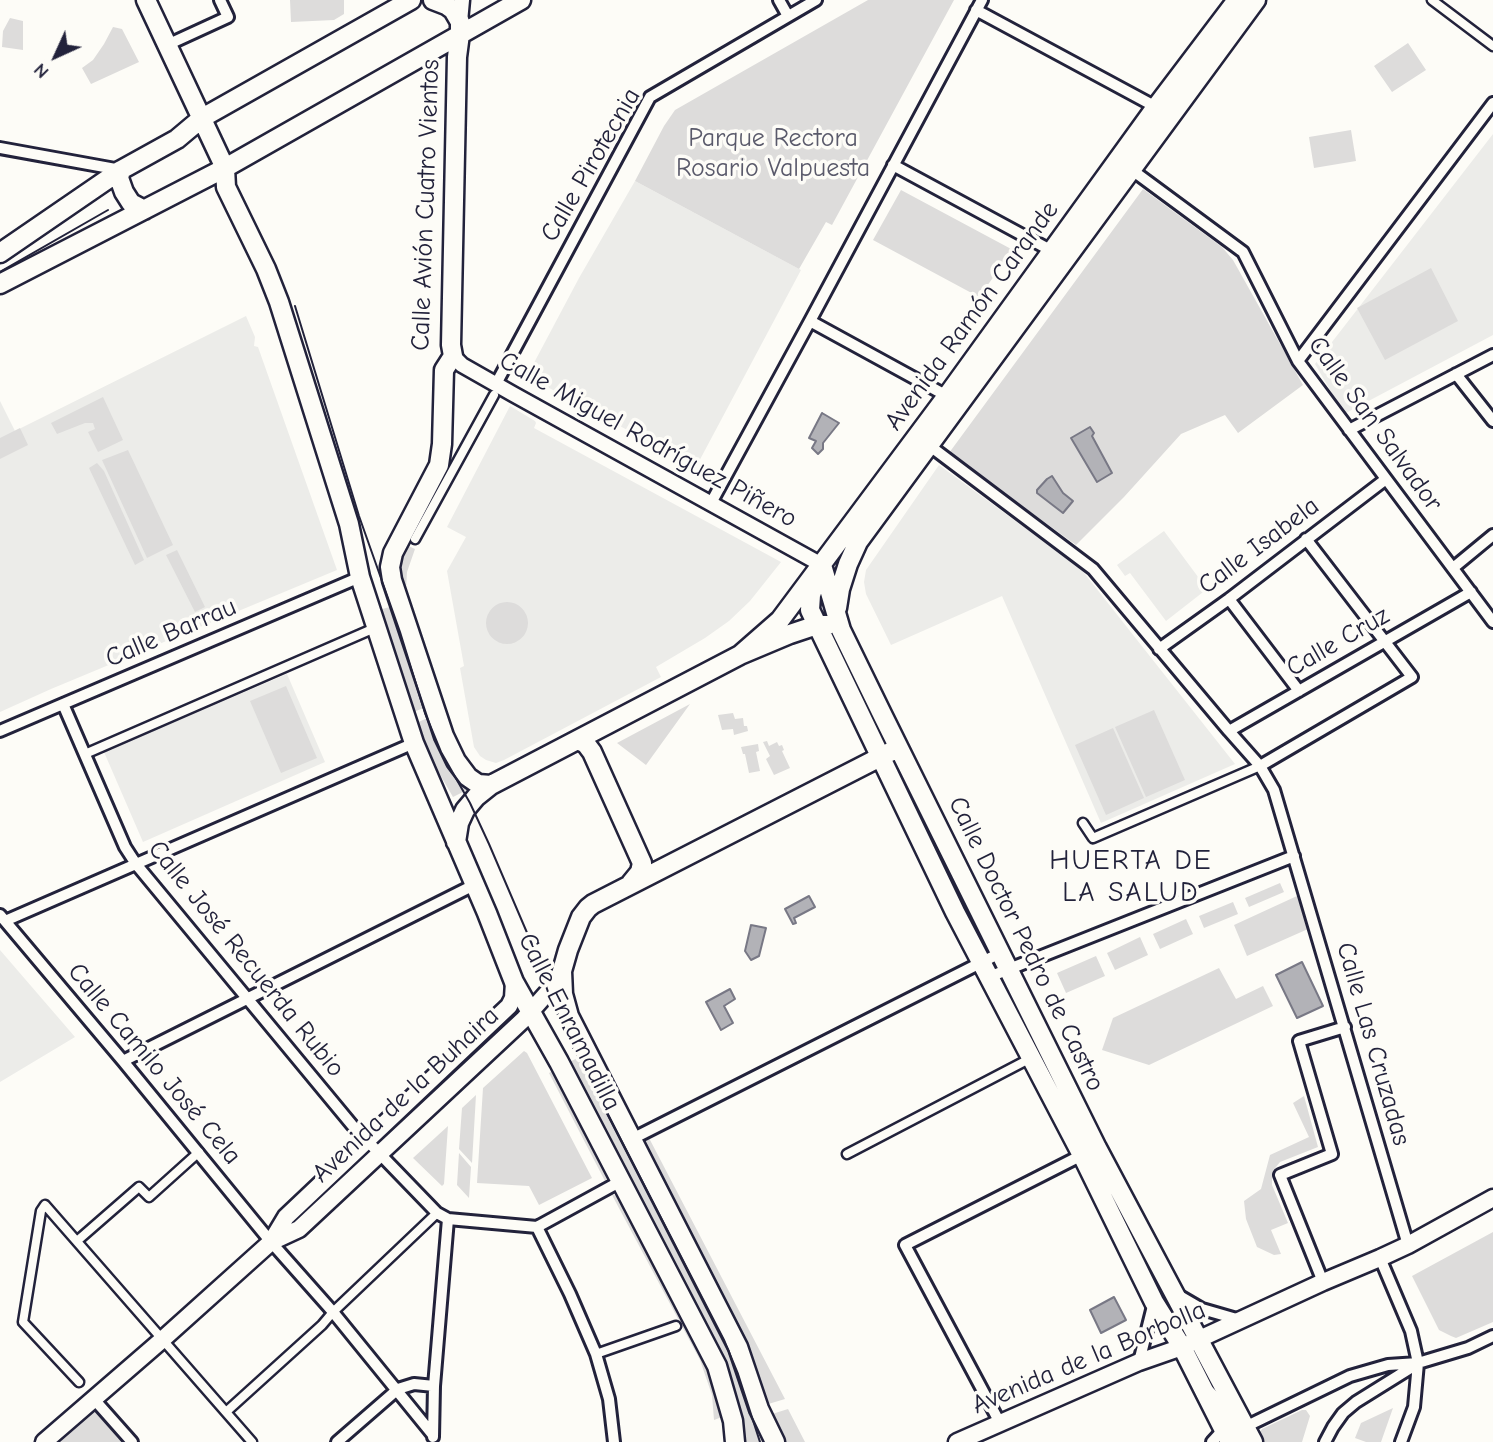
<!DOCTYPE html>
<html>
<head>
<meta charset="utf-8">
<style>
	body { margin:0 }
	#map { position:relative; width:1493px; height:1442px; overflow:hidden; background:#fdfcf7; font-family:"Comic Neue",sans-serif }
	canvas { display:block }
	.north { position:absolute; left:21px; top:21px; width:70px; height:70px; -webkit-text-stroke:5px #fdfcf7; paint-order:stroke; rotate:225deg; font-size:19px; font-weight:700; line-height:28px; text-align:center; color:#22223b }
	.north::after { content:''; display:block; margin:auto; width:24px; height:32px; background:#22223b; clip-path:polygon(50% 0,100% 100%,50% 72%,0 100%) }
</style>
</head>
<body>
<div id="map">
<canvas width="1493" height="1442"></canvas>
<div class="north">N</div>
</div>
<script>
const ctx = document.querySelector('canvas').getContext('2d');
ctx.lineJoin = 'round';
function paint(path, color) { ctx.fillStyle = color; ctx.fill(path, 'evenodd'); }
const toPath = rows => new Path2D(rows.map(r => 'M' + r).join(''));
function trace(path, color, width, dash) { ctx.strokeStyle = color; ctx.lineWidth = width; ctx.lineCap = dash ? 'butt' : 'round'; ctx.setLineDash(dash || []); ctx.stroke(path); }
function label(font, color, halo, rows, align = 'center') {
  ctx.font = font + ' "Comic Neue",sans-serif'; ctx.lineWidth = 7; ctx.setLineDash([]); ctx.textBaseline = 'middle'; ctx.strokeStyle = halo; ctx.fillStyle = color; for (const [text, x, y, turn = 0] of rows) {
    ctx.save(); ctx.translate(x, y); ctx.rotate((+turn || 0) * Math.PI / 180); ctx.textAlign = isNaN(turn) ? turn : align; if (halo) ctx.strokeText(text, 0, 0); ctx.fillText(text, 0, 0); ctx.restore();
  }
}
paint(toPath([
	[1493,134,1493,335,1344,414,1315,364],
	[635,181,801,270,696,467,527,376,579,278],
	[246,316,255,337,254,346,258,347,337,570,51,689,0,712,0,401,15,431],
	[510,406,535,421,536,423,534,428,781,562,750,601,729,621,705,638,656,667,661,677,504,760,496,763,486,760,480,756,474,747,460,668,464,666,447,571,466,537,447,527],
	[939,465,1081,569,1235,764,1101,823,1002,596,891,645,866,594,864,582,866,570],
	[1164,531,1207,589,1166,621,1130,573,1125,576,1117,565],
	[287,674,325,762,143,842,104,752],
	[0,950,75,1037,0,1082]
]), '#ecece9');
paint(toPath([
	[290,0,344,0,344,14,334,20,291,22],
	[868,0,954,0,832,225,826,222,799,269,635,181,664,126,675,110],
	[10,18,23,21,23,50,2,47,3,31],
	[113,27,122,29,139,62,91,84,82,68,93,60,104,44],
	[1408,43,1426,70,1392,92,1374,66],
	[1351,130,1356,161,1314,168,1309,137],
	[1143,189,1222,247,1233,260,1303,385,1238,433,1225,415,1181,434,1124,497,1076,545,949,453],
	[901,190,1013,250,979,297,873,240],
	[1431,268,1458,321,1385,360,1357,308],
	[103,397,123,440,98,452,88,432,95,429,93,423,85,423,57,434,51,423],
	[20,428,28,445,0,459,0,438],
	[128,450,173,545,147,558,102,460],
	[97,463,104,471,144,560,135,565,89,468],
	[402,543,415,549,407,572,406,590,403,591,397,573],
	[177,550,205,607,195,612,166,555],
	'486 623a21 21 0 1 1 42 0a21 21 0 1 1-42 0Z',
	[393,606,426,707,411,713,379,610],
	[286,686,317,758,281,773,250,701],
	[690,704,646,765,617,743],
	[1154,710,1185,780,1146,797,1115,727],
	[733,713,735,719,743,718,744,726,747,726,748,731,734,735,733,729,722,730,718,715],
	[430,717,448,759,467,790,453,797,431,759,416,723],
	[1113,728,1144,798,1106,815,1075,745],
	[767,741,769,746,777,742,779,746,782,745,784,750,782,751,790,768,774,775,766,759,770,756,763,742],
	[758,744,759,751,756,752,760,771,749,773,745,754,743,754,741,747],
	[1280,883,1284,892,1249,907,1245,898],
	[1297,896,1308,929,1247,956,1234,925],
	[1233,902,1238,914,1204,928,1199,916],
	[1186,919,1193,934,1160,949,1153,934],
	[1140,937,1148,955,1115,970,1107,953],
	[1096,956,1105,976,1066,993,1057,973],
	[1219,968,1236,999,1263,986,1273,1006,1149,1065,1102,1050,1113,1018],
	[524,1051,527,1053,592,1178,539,1205,529,1186,477,1183,483,1088],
	[582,1056,732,1349,763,1442,746,1442,567,1063],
	[555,1070,608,1172,608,1177,605,1181,549,1073],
	[476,1095,472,1163,459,1149,462,1108],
	[1304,1096,1318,1147,1280,1162,1272,1172,1272,1185,1288,1223,1271,1230,1281,1254,1274,1255,1257,1247,1246,1219,1244,1201,1261,1189,1270,1155,1309,1137,1293,1103],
	[448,1126,444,1184,442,1186,413,1158],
	[649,1138,785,1399,765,1405,644,1143],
	[459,1153,471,1167,469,1198,457,1185],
	[612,1195,620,1196,703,1354,712,1377,722,1417,714,1420,712,1395,700,1360],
	[1493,1232,1493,1322,1456,1338,1451,1336,1439,1330,1412,1276],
	[93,1398,132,1442,44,1442],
	[1393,1408,1381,1442,1366,1442,1355,1438,1361,1423],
	[788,1409,805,1442,785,1442,769,1415],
	[1302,1410,1306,1410,1310,1416,1302,1442,1262,1442,1259,1433,1262,1429]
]), '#dddcdb');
const water = toPath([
	[822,413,839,423,823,443,823,449,818,454,812,448,816,441,809,438,822,413],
	[1090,427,1094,433,1092,436,1112,473,1097,482,1071,438,1090,427],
	[1052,476,1063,493,1073,501,1063,513,1037,493,1037,490,1047,479,1052,476],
	[809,896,815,907,794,918,796,923,793,924,785,909,809,896],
	[751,925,766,928,759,956,751,960,745,951,751,925],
	[1302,962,1323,1006,1297,1018,1276,975,1302,962],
	[730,989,735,999,724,1006,733,1023,721,1030,706,1002,730,989],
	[1114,1297,1126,1320,1101,1333,1090,1310,1114,1297]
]);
paint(water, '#b2b2b7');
trace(water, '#787885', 2);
const pedestrian = toPath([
	[1432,0,1493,46],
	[415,539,494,395],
	[85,754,377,627],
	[1083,823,1093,838,1260,766],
	[847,1154,1031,1058],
	[77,1241,139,1187,149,1197,199,1152],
	[596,1354,676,1326],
	[79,1382,23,1322,41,1211,45,1205,252,1442],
	[226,1412,322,1325,333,1312,437,1213]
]);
const minor = toPath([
	[779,0,788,16],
	[976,10,1156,107],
	[167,45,228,17,220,0],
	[0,148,121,170],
	[893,165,1052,251],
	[1132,170,1243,252,1298,361,1493,622],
	[810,321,947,396],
	[1298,361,1493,103],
	[1456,374,1493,421],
	[496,384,650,97,816,0],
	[1349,430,1493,355],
	[930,446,1093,569,1229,731,1260,766,1274,790,1408,1245],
	[711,503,810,321,982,0],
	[1453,568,1493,535],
	[1229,599,1299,691],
	[1159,649,1229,599,1386,479],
	[63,704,125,847,136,864,352,1125,437,1213,448,1219,537,1227,621,1181],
	[0,731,360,577],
	[1229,731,1471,592],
	[1260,766,1412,677,1306,539],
	[0,915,123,1061,271,1242,333,1312,433,1435],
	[5,921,414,743],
	[989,977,1294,856],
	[123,1061,458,893,468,888,473,881],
	[632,1139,1000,953],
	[537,1227,570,1294,596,1354,609,1399,614,1442],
	[1380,1258,1411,1331,1418,1363,1414,1407,1401,1442],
	[1323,1282,1280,1175,1332,1154,1299,1041,1345,1027],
	[1178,1295,1202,1309,1240,1320],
	[1139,1362,1154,1302],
	[1209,1391,1219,1401,1240,1442],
	[93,1398,132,1442],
	[1000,1423,905,1245,1084,1154],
	[1245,1427,1350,1376,1388,1365,1418,1363,1468,1348,1493,1336],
	[433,1437,434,1386,448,1219],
	[337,1442,398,1389,414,1384,434,1386],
	[1212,1442,1224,1429],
	[1325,1442,1333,1427,1343,1413,1356,1402,1417,1364]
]);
const tertiary = toPath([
	[460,22,462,0],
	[453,356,462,365,513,394,822,565]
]);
const secondary = toPath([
	[271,1242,286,1217,509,1006,513,998,514,982],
	[44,1442,163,1339,271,1242,299,1229,524,1019,548,992,562,971],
	[957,1442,1139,1362,1182,1347,1323,1282,1380,1258,1408,1245,1493,1198]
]);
const primary = toPath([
	[146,0,225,168,226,187,266,269,279,302,349,524,360,577,414,743,487,913,514,982,559,1062,717,1366,733,1421,735,1442],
	[433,0,446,5,453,10,460,22,460,34,457,57,451,345,453,356,444,370,442,444,439,465,393,553,390,567,392,580,444,736,456,761,468,777,478,784,491,785],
	[121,170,119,178,124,192,131,203,144,210],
	[0,253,121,170,177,139,202,118,411,0],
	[0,284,225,168,521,0],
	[822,565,811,595,810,610,955,912,1082,1155,1154,1302,1182,1347,1230,1442],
	[822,565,841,630,883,716,1097,1148,1253,1442],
	[837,608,840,589,848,564,858,542,1256,0],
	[740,655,780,620,947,396,1156,107,1237,0],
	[578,740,586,744,592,752,642,863,640,872,631,883],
	[456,842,459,823,465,810,476,797,491,785,740,655,790,634,817,625,828,625],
	[775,1442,759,1409,738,1347,569,1016,563,994,562,971,568,950,581,917,588,908,593,904,892,751]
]);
trace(pedestrian, '#22223b', 13);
trace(minor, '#22223b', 16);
trace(tertiary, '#22223b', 19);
trace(secondary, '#22223b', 21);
trace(primary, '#22223b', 23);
trace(pedestrian, '#fdfcf7', 8);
trace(minor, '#fdfcf7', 10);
trace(tertiary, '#fdfcf7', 14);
trace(secondary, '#fdfcf7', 16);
trace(primary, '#fdfcf7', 18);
trace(toPath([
	[0,272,108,210],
	[295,306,359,516,400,632,425,713,441,752,470,803,489,844,534,949,548,992,573,1047,724,1340,738,1374,760,1442]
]), '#22223b', 2);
label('26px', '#5a5a6b', '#fdfcf7', [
	["Parque Rectora",773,139],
	["Rosario Valpuesta",773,169]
]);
label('26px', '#22223b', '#fdfcf7', [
	["Calle Pirotecnia",591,165,-60],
	["Calle Avión Cuatro Vientos",426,205,-88],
	["Avenida Ramón Carande",972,316,-54],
	["Calle San Salvador",1375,424,54],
	["Calle Miguel Rodríguez Piñero",648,440,29],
	["Calle Isabela",1259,546,-37],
	["Calle Barrau",171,633,-23],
	["Calle Cruz",1338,642,-30],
	["Calle Doctor Pedro de Castro",1026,944,64],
	["Calle José Recuerda Rubio",246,959,51],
	["Calle Enramadilla",569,1022,63],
	["Calle Las Cruzadas",1373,1044,74],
	["Calle Camilo José Cela",154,1064,50],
	["Avenida de la Buhaira",406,1095,-43],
	["Avenida de la Borbolla",1089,1358,-23]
]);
ctx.letterSpacing = '2px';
label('28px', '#22223b', '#fdfcf7', [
	["HUERTA DE",1131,861],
	["LA SALUD",1131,893]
]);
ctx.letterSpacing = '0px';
</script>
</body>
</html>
